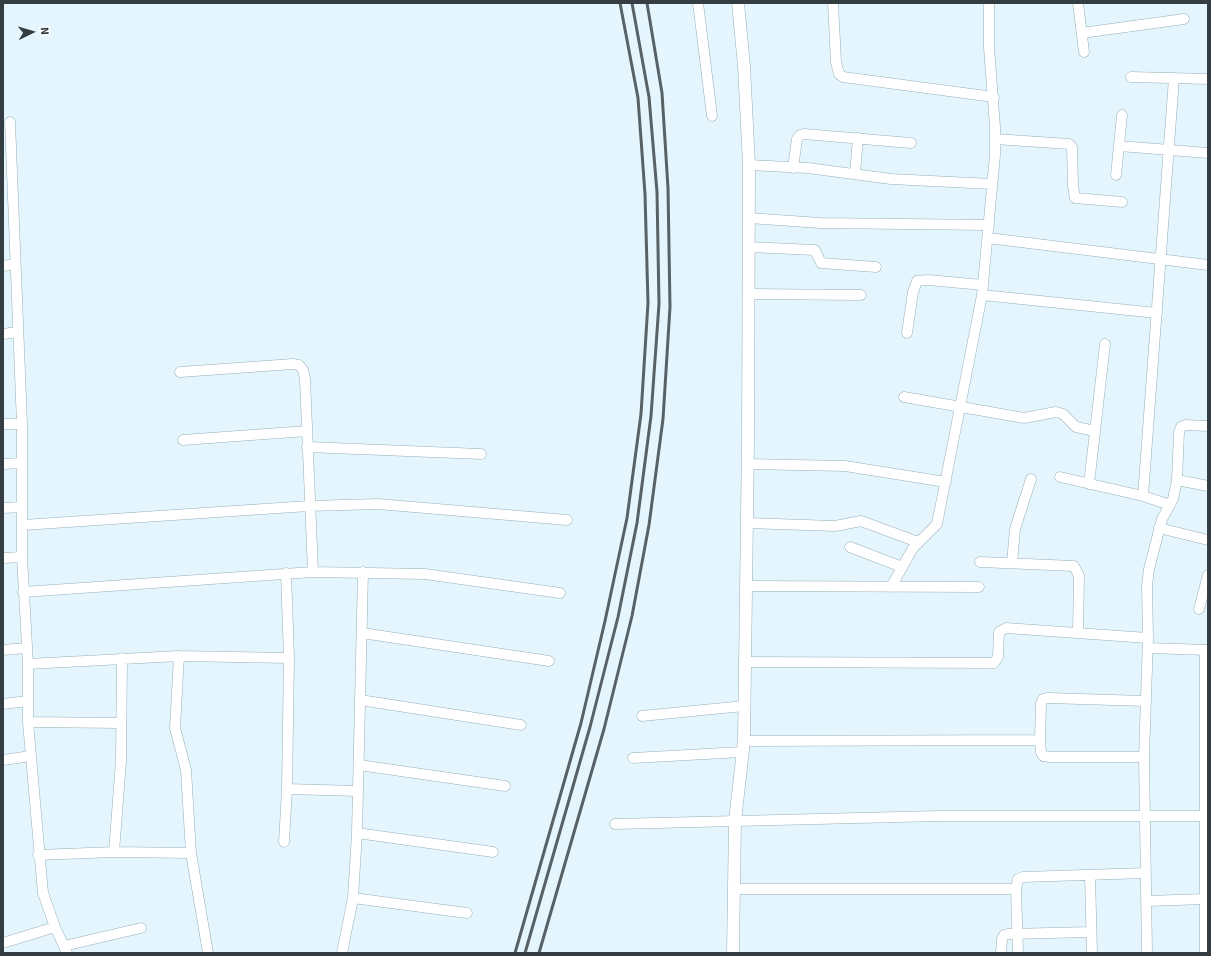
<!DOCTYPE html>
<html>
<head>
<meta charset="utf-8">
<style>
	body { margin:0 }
	#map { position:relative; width:1211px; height:956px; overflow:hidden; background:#e5f5fd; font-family:Signika,sans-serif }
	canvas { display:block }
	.frame { position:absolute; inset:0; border:4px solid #333d42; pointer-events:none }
	.north { position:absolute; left:12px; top:12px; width:40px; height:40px; -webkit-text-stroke:3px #fff; paint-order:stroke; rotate:85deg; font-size:11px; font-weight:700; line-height:16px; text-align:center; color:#333d42 }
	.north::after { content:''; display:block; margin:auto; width:14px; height:18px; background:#333d42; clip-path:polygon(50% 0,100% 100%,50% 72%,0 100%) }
</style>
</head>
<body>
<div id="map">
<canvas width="1211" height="956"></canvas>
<div class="frame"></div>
<div class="north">N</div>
</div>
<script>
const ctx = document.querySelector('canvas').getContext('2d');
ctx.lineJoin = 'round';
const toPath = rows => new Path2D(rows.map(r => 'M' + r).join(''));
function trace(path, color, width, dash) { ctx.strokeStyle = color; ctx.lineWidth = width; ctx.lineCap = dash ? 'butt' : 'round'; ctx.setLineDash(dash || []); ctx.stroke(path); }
const minor = toPath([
	[698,3,712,116],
	[833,3,836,62,839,74,843,77,994,97],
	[1078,3,1084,52],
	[1082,33,1184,19],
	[1131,77,1208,79],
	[10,122,22,424,22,557,28,664,28,722,43,893,55,927,67,953],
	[995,139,1069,144,1072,147,1073,186,1075,198,1122,202],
	[1119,146,1208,153],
	[749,165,808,168,891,179,992,184],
	[793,168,797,139,800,135,804,134,911,143],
	[855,174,858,138],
	[1116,175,1122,115],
	[749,218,820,223,989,225],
	[988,238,1208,265],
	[748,247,815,250,821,263,876,267],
	[3,266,15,264],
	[748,294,861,295],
	[982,295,1157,313],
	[907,333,913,292,917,281,928,280,983,285],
	[3,334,17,332],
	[180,372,293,364,299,365,303,370,305,379,313,572],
	[904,397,1024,418,1056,412,1063,414,1076,427,1095,431],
	[3,424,22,424],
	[183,440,307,431],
	[307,447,481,454],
	[3,464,22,463],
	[747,464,845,466,946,482],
	[1060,477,1143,496,1170,505],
	[1177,480,1208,486],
	[1089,484,1105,344],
	[1143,496,1174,78],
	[3,508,22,507],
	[747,523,835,526,861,521,918,542],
	[23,525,309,506,378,504,567,520],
	[1159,528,1208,540],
	[850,547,902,567],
	[3,558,22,557],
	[980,562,1074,566,1079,576,1078,633],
	[1012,563,1015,529,1031,479],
	[746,586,979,587],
	[891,587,913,548,937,524,982,295,995,155,995,127,989,47,989,3],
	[23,592,313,572,425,574,560,593],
	[1199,609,1208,575],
	[362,633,549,661],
	[1148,648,1208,650],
	[3,650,26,648],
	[179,656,175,728,186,770,191,853,208,953],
	[745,662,994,663,998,657,999,632,1006,628,1148,638],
	[28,664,179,656,289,658],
	[360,700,521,725],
	[3,704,28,701],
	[642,716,744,706],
	[28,722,121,723],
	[744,741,1040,740],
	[1144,757,1050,757,1043,756,1041,752,1040,740,1041,703,1043,699,1048,698,1145,701],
	[633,758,742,752],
	[3,760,31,756],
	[359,765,505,786],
	[287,789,357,791],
	[615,824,939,816,1208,816],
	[357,833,493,852],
	[284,842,287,789,289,658,286,573],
	[114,852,121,761,122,658],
	[38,855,114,852,191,853],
	[1090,875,1092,953],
	[735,889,1016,889],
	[353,898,467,913],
	[1147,901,1205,899],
	[3,943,55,927],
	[64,946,141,928],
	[342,953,353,898,357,833,363,572],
	[1001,953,1002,939,1004,935,1009,934,1091,932],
	[1018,953,1016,889,1018,879,1023,877,1146,873],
	[1147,953,1144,757,1148,638,1147,586,1149,569,1162,519,1173,499,1177,480,1179,432,1181,427,1185,425,1208,426],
	[1205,953,1205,650]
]);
const tertiary = toPath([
	[733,953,735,821,744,741,748,441,749,165,744,66,738,3]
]);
trace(minor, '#96afba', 11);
trace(tertiary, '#96afba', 13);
trace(minor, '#fff', 10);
trace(tertiary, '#fff', 12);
trace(toPath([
	[515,953,581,723,605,621,627,518,641,414,648,303,645,194,638,98,620,3],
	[525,953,590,727,618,617,637,523,651,416,659,304,657,192,649,97,632,3],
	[539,953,604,729,632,616,649,525,663,419,670,307,668,188,662,93,647,3]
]), '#576267', 3);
</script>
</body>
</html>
